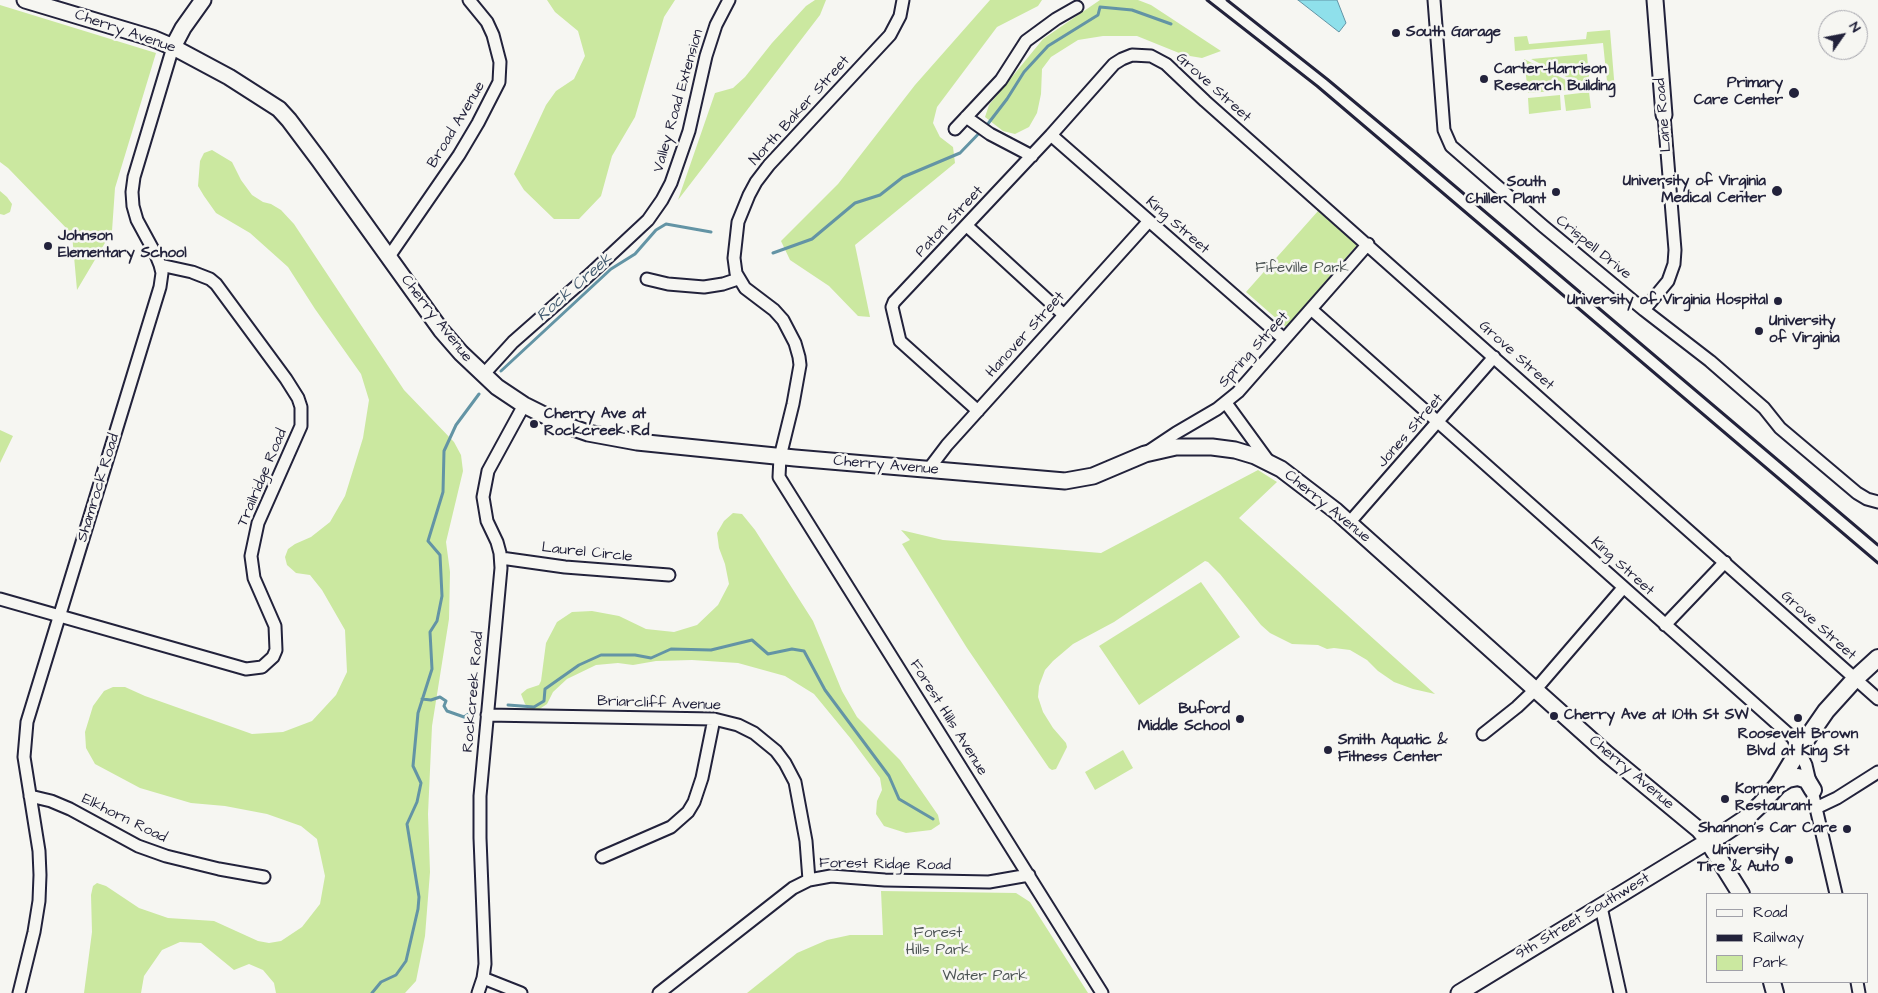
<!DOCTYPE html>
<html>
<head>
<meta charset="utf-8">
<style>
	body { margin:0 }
	#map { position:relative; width:1878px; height:993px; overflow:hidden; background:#f6f6f2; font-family:"Architects Daughter",sans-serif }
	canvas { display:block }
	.legend { position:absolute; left:1706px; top:893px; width:162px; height:90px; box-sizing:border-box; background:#f6f6f2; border:1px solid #a1a1a9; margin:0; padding:6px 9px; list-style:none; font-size:15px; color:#22223b }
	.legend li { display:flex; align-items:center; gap:10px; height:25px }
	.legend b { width:25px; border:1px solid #a1a1a9 }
	.north { position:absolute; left:1818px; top:10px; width:50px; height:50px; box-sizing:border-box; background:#f6f6f2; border:1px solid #a1a1a9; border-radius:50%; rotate:57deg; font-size:14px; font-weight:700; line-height:20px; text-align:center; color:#22223b }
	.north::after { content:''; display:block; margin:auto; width:18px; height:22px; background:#22223b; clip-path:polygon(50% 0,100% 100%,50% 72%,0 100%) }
</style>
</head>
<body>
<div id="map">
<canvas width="1878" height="993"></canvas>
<ul class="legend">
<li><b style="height:6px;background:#f6f6f2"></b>Road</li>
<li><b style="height:6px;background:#22223b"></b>Railway</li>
<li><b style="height:14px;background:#cbe8a0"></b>Park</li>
</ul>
<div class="north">N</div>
</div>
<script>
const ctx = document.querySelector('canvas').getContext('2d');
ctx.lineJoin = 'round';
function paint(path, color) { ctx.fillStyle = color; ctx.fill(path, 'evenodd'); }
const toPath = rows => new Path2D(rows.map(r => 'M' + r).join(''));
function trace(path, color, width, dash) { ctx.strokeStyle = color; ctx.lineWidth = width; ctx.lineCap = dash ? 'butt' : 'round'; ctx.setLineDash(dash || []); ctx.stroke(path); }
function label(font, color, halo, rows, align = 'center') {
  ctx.font = font + ' "Architects Daughter",sans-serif'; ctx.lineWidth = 5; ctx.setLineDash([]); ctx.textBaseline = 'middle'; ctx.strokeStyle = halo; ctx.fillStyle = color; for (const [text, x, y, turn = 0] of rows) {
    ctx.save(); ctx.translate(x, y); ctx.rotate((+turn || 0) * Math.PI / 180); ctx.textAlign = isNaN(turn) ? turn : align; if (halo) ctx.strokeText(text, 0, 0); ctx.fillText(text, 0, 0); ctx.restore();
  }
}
paint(toPath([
	[547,0,675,0,664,17,635,117,612,156,601,196,579,219,554,219,524,190,514,174,546,105,556,91,574,79,585,56,578,31,555,12],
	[815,0,826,0,820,15,678,200,715,93,733,88,745,77,772,43,806,6],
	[990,0,1042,0,1038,6,997,27,937,107,933,123,940,137,953,147,955,163,855,245,870,317,858,316,829,286,790,260,781,241,838,184,915,85],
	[1100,0,1138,0,1151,5,1221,51,1202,58,1184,55,1137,36,1103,36,1078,40,1051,57,1042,69,1041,94,1037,113,1029,127,1015,134,1003,131,985,117,989,105,1043,39],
	[0,5,156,53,115,188,112,231,77,290,72,234,8,168,0,162],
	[1610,30,1615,91,1608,91,1603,43,1515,51,1514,37,1527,36,1529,44,1586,39,1587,32],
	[1587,54,1590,89,1531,59],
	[1524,59,1584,89,1528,93],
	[1589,92,1591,108,1566,111,1564,95],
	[1560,95,1561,110,1529,114,1528,98],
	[212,150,232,162,241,180,252,195,263,202,271,204,281,210,294,224,404,390,454,442,461,455,463,471,446,542,450,572,449,619,432,726,428,814,430,872,425,936,416,981,405,993,276,993,274,983,263,970,249,964,234,970,201,943,180,942,162,950,144,976,141,993,84,993,92,932,91,895,93,886,97,883,106,886,139,908,168,918,214,921,258,941,269,943,281,941,302,927,320,904,325,876,317,839,301,826,267,814,225,806,191,803,140,788,95,764,86,748,85,732,93,706,104,691,113,687,125,687,145,696,252,734,283,732,312,721,336,695,347,672,345,630,322,590,310,575,296,573,287,565,285,557,288,549,295,544,311,537,330,522,345,496,363,438,369,400,361,374,315,309,288,267,250,233,216,213,204,196,198,186,200,161,204,153],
	[0,191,7,197,12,204,10,212,4,215,0,214],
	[1318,211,1357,245,1286,327,1246,292],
	[0,430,13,436,0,463],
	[1258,470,1277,482,1239,518,1435,694,1413,689,1394,682,1378,671,1367,660,1350,650,1334,648,1327,649,1318,645,1292,644,1270,633,1261,625,1220,574,1208,562,1205,561,1114,622,1073,644,1053,661,1045,670,1039,686,1038,697,1043,712,1053,728,1066,743,1067,747,1056,769,1052,770,1049,768,967,648,902,544,910,540,901,530,943,540,1101,553],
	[733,513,742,514,755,530,813,621,842,691,857,717,900,760,938,815,940,824,931,830,906,833,884,826,876,814,877,801,882,790,880,778,851,739,814,694,785,676,738,663,692,660,656,661,633,665,618,663,596,665,567,679,553,692,547,704,538,710,531,710,525,704,521,694,527,689,539,685,541,681,546,643,557,622,572,612,592,611,619,616,646,629,674,632,697,625,718,605,729,584,725,564,719,548,717,533,724,521],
	[1201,582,1240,637,1139,705,1099,646],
	[1123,750,1133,768,1095,790,1085,772],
	[881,891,1016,893,1030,902,1088,993,747,993,797,953,827,940,850,935,883,935]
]), '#cbe8a0');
const water = toPath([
	[1298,0,1337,0,1346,23,1339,32,1298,0]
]);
paint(water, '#8fe0eb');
trace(water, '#6394a5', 1);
trace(toPath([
	[773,253,812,239,855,203,880,195,903,177,960,153,987,125,1007,99,1024,72,1048,46,1098,15,1100,7,1132,10,1171,24],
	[501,371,611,269,635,254,656,230,666,224,711,232],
	[422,699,431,700,440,697,446,701,444,706,447,711,464,717,470,713],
	[508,705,534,707,544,701,545,689,579,665,601,655,635,655,651,658,671,649,711,650,752,640,768,654,792,649,804,651,825,690,889,776,899,799,933,819],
	[372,993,381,982,396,975,406,961,418,909,419,897,407,824,417,802,421,783,413,766,418,713,432,669,430,632,437,621,442,596,440,555,428,541,443,492,444,451,456,425,479,394]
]), '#6394a5', 3);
const minor = toPath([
	[903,0,900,16,890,35,769,165,756,182,749,195,738,222,734,258,736,273,745,288,774,310,783,320,795,343,799,357,800,365,793,404,780,457,779,477,1102,993],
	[1434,0,1444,130,1451,146,1543,226,1644,310,1710,361,1764,408,1780,428,1857,493,1867,499,1878,502],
	[966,117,990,134,1032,156],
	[955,129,1001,80,1026,41,1056,19,1077,7],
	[1051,135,1284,339],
	[967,226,1064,315],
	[388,258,459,155,478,123,499,82,500,62,493,35,487,22,469,0],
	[647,279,668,284,704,287,723,284,738,279],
	[1311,309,1793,738,1806,765,1836,894],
	[1644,310,1668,281,1674,264,1675,250,1664,115],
	[483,375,513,342,588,276,648,220,662,200,671,183,689,131,706,56,716,25,729,0],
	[1226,403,1269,462],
	[978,411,900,341,892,307,894,302,1051,135,1114,64,1122,59,1132,55,1151,56,1166,64,1205,101,1878,699],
	[1149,451,1176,433,1217,409,1238,392,1368,244],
	[928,470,947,445,1149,221],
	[1349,523,1494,357],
	[501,558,565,567,669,575],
	[0,599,246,669,262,667,273,657,276,650,275,626,254,578,251,556,258,523,301,426,301,407,298,398,286,379,216,284,210,279,192,272,160,265],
	[1665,625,1725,562],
	[487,715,714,719,738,725,754,733,776,751,785,763,795,782,806,841,809,880],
	[1483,734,1517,707,1536,689,1623,588],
	[30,796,51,801,70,809,138,846,166,856,219,869,264,877],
	[1816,808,1837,798,1878,772],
	[602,857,671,827,688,812,694,802,702,778,714,719],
	[1601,907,1620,993],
	[483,978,521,993],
	[1857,982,1859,993],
	[19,993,34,932,39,901,40,875,39,851,24,757,27,722,160,287,162,273,160,265,156,255,137,220,133,206,132,192,134,177,173,47],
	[478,993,483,978,485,964,480,838,480,796,501,568,500,553,497,542,487,521,483,497,488,471,524,405],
	[659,993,793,888,809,880,831,876,885,880,989,882,1029,875]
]);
const tertiary = toPath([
	[25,0,152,38,173,47,229,77,279,109,289,120,319,160,441,330,461,353,497,387,524,405,562,424,588,433,637,442,795,458,1065,481,1093,476,1145,454,1176,447,1212,447,1235,450,1255,456,1281,469,1336,511,1606,753,1699,830,1708,841,1459,993],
	[1655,0,1664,115],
	[173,47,183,28,203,0]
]);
const secondary = toPath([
	[1778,785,1788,779,1798,777,1807,780,1813,790],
	[1741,894,1708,841,1721,835,1745,819,1761,804,1778,785,1799,750,1826,711,1855,679,1878,658],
	[1772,982,1775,993]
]);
trace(minor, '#22223b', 15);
trace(tertiary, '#22223b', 19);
trace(secondary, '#22223b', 20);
trace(minor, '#f6f6f2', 11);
trace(tertiary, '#f6f6f2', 15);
trace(secondary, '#f6f6f2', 16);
trace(toPath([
	[1207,0,1317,86,1878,563],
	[1227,0,1327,79,1417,154,1878,545]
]), '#22223b', 3);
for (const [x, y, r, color] of [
	[1396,33,5,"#22223b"],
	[1484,79,5,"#22223b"],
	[1794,93,6,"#22223b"],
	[1777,191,6,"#22223b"],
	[1556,192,5,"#22223b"],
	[48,246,5,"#22223b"],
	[1778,301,5,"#22223b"],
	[1759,331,5,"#22223b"],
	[534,424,5,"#22223b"],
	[1554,716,5,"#22223b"],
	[1798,718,5,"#22223b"],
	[1240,719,5,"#22223b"],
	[1328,750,5,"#22223b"],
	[1725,799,5,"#22223b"],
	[1847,829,5,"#22223b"],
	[1789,860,5,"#22223b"]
]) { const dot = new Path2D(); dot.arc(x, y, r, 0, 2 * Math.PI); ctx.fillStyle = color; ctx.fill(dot); trace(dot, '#f6f6f2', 2); }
label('15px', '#22223b', '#f6f6f2', [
	["Cherry Avenue",125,32,19],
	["Grove Street",1213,88,42],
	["Valley Road Extension",679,101,-74],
	["North Baker Street",800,111,-48],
	["Lane Road",1664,115,-95],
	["Broad Avenue",457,125,-59],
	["Paton Street",950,222,-47],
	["King Street",1177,226,41],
	["Crispell Drive",1593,248,39],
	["Cherry Avenue",436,319,52],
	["Hanover Street",1026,335,-48],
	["Spring Street",1254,350,-48],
	["Grove Street",1516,356,42],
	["Jones Street",1411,431,-49],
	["Cherry Avenue",886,466,5],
	["Trailridge Road",263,478,-67],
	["Shamrock Road",99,488,-73],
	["Cherry Avenue",1327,507,39],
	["Laurel Circle",587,553,6],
	["King Street",1622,567,42],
	["Grove Street",1818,626,42],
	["Rockcreek Road",474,692,-85],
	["Briarcliff Avenue",659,704,2],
	["Forest Hills Avenue",948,718,58],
	["Cherry Avenue",1631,773,40],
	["Elkhorn Road",124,819,26],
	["Forest Ridge Road",885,865,1],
	["9th Street Southwest",1583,917,-31]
]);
label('bold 15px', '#22223b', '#f6f6f2', [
	["South Garage",1406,33],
	["Carter-Harrison",1494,70],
	["Research Building",1494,87],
	["Primary",1783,84,"right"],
	["Care Center",1783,101,"right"],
	["University of Virginia",1766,182,"right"],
	["Medical Center",1766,199,"right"],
	["South",1546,183,"right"],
	["Chiller Plant",1546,200,"right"],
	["Johnson",58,237],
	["Elementary School",58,254],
	["University of Virginia Hospital",1768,301,"right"],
	["University",1769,322],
	["of Virginia",1769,339],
	["Cherry Ave at",544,415],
	["Rockcreek Rd",544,432],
	["Buford",1230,710,"right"],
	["Middle School",1230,727,"right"],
	["Cherry Ave at 10th St SW",1564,716],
	["Roosevelt Brown",1798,735,"center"],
	["Blvd at King St",1798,752,"center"],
	["Smith Aquatic &",1338,741],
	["Fitness Center",1338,758],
	["Korner",1735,790],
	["Restaurant",1735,807],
	["Shannon's Car Care",1837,829,"right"],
	["University",1779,851,"right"],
	["Tire & Auto",1779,868,"right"]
], 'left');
label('15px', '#4c5454', '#f6f6f2', [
	["Fifeville Park",1302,269],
	["Forest",938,934],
	["Hills Park",938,951],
	["Water Park",985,977]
]);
label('italic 16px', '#435b70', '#f6f6f2', [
	["Rock Creek",575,288,-41]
]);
</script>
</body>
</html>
